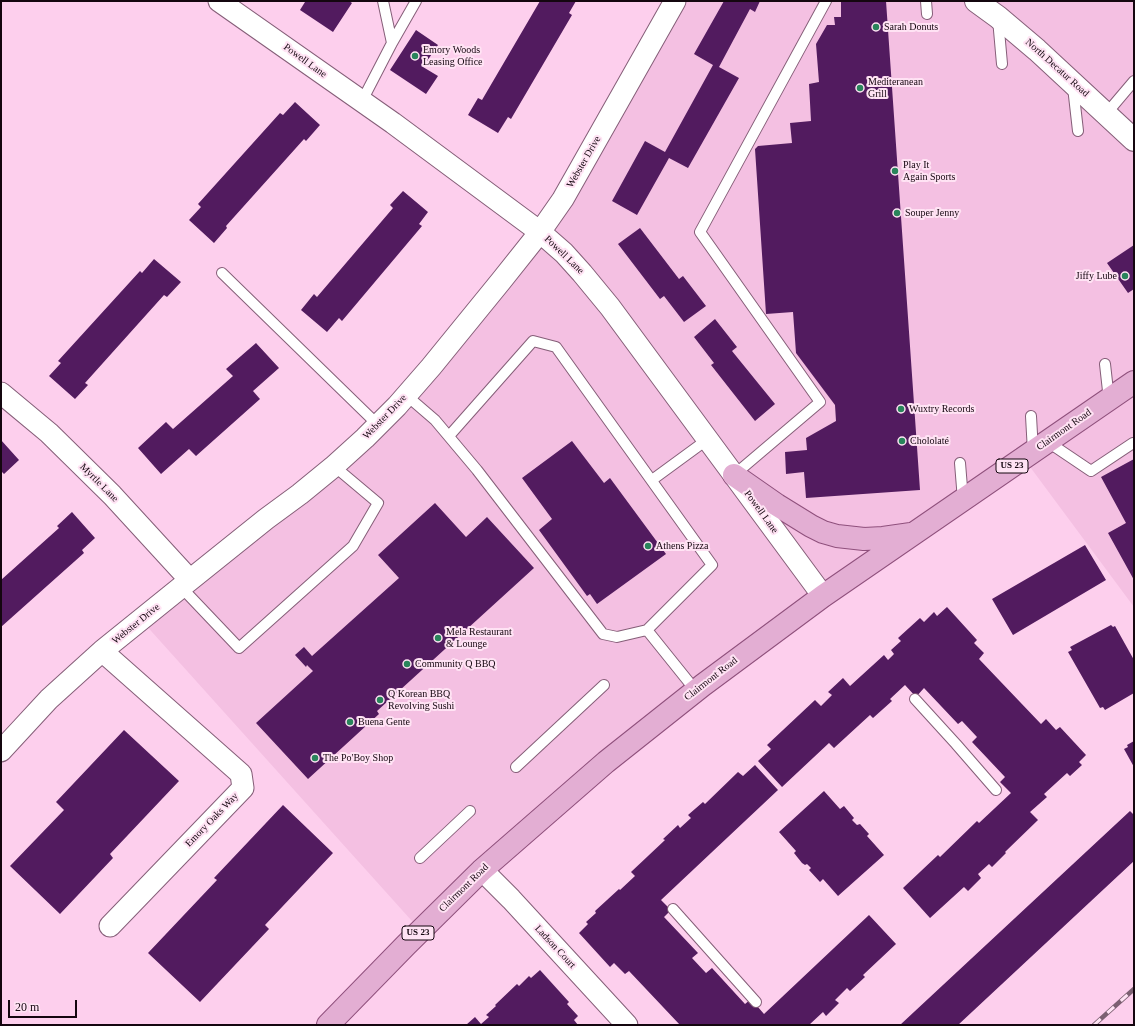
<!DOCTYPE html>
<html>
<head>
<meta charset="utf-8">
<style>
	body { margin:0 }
	#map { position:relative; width:1135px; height:1026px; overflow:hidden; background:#fdcfed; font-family:"Times New Roman",serif }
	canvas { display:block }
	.frame { position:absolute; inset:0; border:2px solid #14060f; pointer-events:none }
	.scale { position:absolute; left:8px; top:1000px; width:69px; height:18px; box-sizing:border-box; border:2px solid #14060f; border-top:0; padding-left:5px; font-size:12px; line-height:14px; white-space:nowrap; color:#14060f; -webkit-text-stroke:3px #ffe3f4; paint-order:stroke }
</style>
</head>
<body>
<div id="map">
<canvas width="1135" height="1026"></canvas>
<div class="frame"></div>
<div class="scale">20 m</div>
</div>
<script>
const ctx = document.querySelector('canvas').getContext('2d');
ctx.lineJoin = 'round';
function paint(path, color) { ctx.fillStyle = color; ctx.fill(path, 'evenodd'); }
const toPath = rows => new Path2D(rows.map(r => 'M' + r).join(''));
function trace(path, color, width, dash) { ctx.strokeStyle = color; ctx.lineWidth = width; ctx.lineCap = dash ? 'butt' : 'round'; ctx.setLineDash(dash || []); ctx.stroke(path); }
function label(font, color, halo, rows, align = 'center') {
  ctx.font = font + ' "Times New Roman",serif'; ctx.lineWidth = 4; ctx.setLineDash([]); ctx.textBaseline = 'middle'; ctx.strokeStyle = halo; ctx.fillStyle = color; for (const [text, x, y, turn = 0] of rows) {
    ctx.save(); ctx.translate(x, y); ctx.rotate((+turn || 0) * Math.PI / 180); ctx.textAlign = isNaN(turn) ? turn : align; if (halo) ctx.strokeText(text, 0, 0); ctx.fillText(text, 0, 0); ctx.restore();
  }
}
paint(toPath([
	[674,1,1134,1,1134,607,1016,448,795,618,573,776,445,903,420,930,143,622,332,461,452,329,541,234]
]), '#f4c0e2');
paint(toPath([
	[303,1,349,1,352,3,333,32,300,10,305,2],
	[540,1,576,1,569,13,572,15,511,119,508,117,498,133,468,115,478,98,482,100],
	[724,1,760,1,755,12,750,9,719,67,739,78,688,168,669,158,637,215,612,201,645,141,665,152,713,65,694,54],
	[845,1,886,1,920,490,806,498,804,472,786,474,785,452,807,450,806,438,836,421,835,405,796,353,793,312,766,314,755,149,758,146,792,143,790,123,811,121,809,84,819,82,816,44,827,25,835,25,834,17,841,17,841,2],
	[416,30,438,45,423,67,438,76,426,94,390,70],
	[295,102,320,125,306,141,304,139,226,226,227,228,214,243,189,220,201,207,198,204,280,113,283,115],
	[403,191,428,212,419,224,422,226,342,321,339,318,327,332,301,310,314,294,317,297,393,208,390,205],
	[640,228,679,279,683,276,706,306,684,322,664,296,660,299,618,244],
	[1134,245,1134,289,1128,293,1107,263],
	[154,259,181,282,167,297,164,295,85,383,88,385,75,399,49,376,61,363,58,361,140,271,142,273],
	[715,319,737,347,732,351,775,404,755,421,711,365,714,363,694,337],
	[256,343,279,368,253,391,260,399,196,456,189,449,161,474,138,448,166,422,173,429,233,376,226,369],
	[1,440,19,460,4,474,2,472,1,473],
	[572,441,604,483,610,478,666,554,597,604,590,594,587,596,539,530,552,519,522,478],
	[1134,459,1134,580,1108,533,1126,523,1101,477],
	[435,503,466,537,487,517,534,568,377,711,379,714,308,779,256,723,313,671,307,665,306,667,295,655,304,647,312,656,399,578,378,555],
	[72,512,95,538,82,550,84,553,1,627,1,580,59,528,57,526],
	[1085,545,1106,580,1013,635,992,599],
	[947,607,977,640,974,643,984,653,979,659,1041,724,1046,719,1056,730,1060,727,1086,755,1079,762,1082,765,1070,776,1067,773,1044,794,1047,797,1030,812,1038,820,1005,852,1006,853,992,867,989,864,978,874,981,878,968,891,964,887,930,918,903,888,938,855,940,857,977,821,979,823,1011,793,1000,782,1005,777,972,742,977,737,962,721,958,724,924,688,916,697,905,685,890,699,892,701,873,718,870,715,834,748,829,743,782,787,758,761,771,749,767,745,815,700,821,706,832,695,828,692,843,678,850,686,884,655,888,660,894,654,891,650,901,641,898,638,920,618,924,622,934,612,937,616],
	[1111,625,1113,627,1115,626,1134,660,1134,693,1105,710,1103,707,1100,708,1068,652,1072,650,1070,647],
	[124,730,179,781,110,854,113,858,60,914,10,866,64,810,56,802],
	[1134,741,1134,767,1124,749,1128,747,1127,745],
	[755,765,778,790,661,900,671,910,664,917,698,953,692,958,706,973,712,968,745,1004,751,999,764,1014,869,915,896,944,863,975,865,977,850,991,847,988,835,1000,839,1003,826,1016,823,1012,809,1025,680,1025,629,971,625,974,614,963,610,967,579,933,588,924,586,922,596,913,595,911,619,889,620,890,635,876,631,872,665,840,663,839,678,825,680,828,691,818,688,815,703,802,705,804,738,772,743,776],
	[824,791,840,809,844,806,854,818,852,820,857,825,860,824,869,834,867,836,884,855,838,896,823,879,820,882,809,870,811,868,807,864,805,865,802,863,794,853,796,851,779,832],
	[283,805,333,853,265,925,269,929,200,1002,148,953,217,880,214,878],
	[1130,811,1134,815,1134,861,958,1025,900,1025],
	[540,970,569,1002,567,1004,578,1016,574,1020,578,1025,466,1025,475,1017,481,1024,489,1017,486,1015,496,1006,495,1005,517,984,519,986,529,976,531,978]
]), '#521b5f');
const lane = toPath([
	[926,1,927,14],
	[998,19,1002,64],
	[392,43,416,1],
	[1073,87,1078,131],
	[362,101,392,43,383,1],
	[1106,114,1134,81],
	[222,273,378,425],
	[1105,364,1109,400],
	[406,395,435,420,477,470,603,634,617,637,647,630,696,691],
	[1031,416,1033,452],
	[449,436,533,341,556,347,712,565,647,630],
	[1048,442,1091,471,1133,443],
	[960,463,963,500],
	[734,475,820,402,700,232,826,1],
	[652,480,708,439],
	[181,587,239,648,353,546,378,503,334,466],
	[915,699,956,744,996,790],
	[516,767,604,685],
	[420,858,470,811],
	[673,909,756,1002]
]);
const street = toPath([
	[219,1,393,123,540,232,564,253,582,273,610,307,823,596],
	[1,393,49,433,112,495,190,580],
	[102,651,241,774,243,788,110,926],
	[1,751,49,699,102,651,190,580,266,519,300,494,333,467,365,438,397,406,431,367,501,281,540,232,563,199,675,1],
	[482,870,511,899,627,1025]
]);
const secondary = toPath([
	[976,1,998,17,1037,50,1134,140]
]);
const primary = toPath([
	[734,475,777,505,811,526,823,532,837,536,864,539,883,538,911,534],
	[328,1025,406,945,482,870,606,762,703,685,823,596,1134,382]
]);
trace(lane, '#855e78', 12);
trace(street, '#855e78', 23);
trace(secondary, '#855e78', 24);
trace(primary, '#8f507c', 24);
trace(lane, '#fff', 10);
trace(street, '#fff', 21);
trace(secondary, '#fff', 22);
trace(primary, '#e3aed3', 22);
const rail = toPath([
	[1094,1025,1134,989]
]);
trace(rail, '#7c6072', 4.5);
trace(rail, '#ffe3f4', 3, [9]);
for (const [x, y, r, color] of [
	[876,27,4,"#29845b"],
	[415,56,4,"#29845b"],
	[860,88,4,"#29845b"],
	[895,171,4,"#29845b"],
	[897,213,4,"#29845b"],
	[1125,276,4,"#29845b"],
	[901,409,4,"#29845b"],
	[902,441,4,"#29845b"],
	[648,546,4,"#29845b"],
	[438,638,4,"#29845b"],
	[407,664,4,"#29845b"],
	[380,700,4,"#29845b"],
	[350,722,4,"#29845b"],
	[315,758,4,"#29845b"]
]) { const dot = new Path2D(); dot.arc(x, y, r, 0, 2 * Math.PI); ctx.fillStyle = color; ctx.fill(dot); trace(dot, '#ffe3f4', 1.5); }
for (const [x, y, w] of [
	[1012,466,32],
	[418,933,32]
]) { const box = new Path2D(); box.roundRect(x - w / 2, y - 7, w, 14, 3); ctx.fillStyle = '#ffe3f4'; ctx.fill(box); trace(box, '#14060f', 1); }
label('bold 9px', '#14060f', null, [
	["US 23",1012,466],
	["US 23",418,933]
]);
label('10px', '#14060f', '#ffe3f4', [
	["Sarah Donuts",884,27],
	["Emory Woods",423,50],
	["Leasing Office",423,62],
	["Mediteranean",868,82],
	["Grill",868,94],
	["Play It",903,165],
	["Again Sports",903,177],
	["Souper Jenny",905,213],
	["Jiffy Lube",1117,276,"right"],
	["Wuxtry Records",909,409],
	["Chololaté",910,441],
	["Athens Pizza",656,546],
	["Mela Restaurant",446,632],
	["& Lounge",446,644],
	["Community Q BBQ",415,664],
	["Q Korean BBQ",388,694],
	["Revolving Sushi",388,706],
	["Buena Gente",358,722],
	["The Po'Boy Shop",323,758]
], 'left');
label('10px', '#14060f', '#ffe3f4', [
	["Powell Lane",305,61,36],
	["North Decatur Road",1057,68,42],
	["Webster Drive",584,162,-60],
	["Powell Lane",564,255,44],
	["Webster Drive",385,417,-46],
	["Clairmont Road",1064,430,-35],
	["Myrtle Lane",99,483,45],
	["Powell Lane",761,512,54],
	["Webster Drive",136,624,-39],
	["Clairmont Road",711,679,-38],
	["Emory Oaks Way",212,820,-46],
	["Clairmont Road",464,888,-44],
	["Ladson Court",555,947,47]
]);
</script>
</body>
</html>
